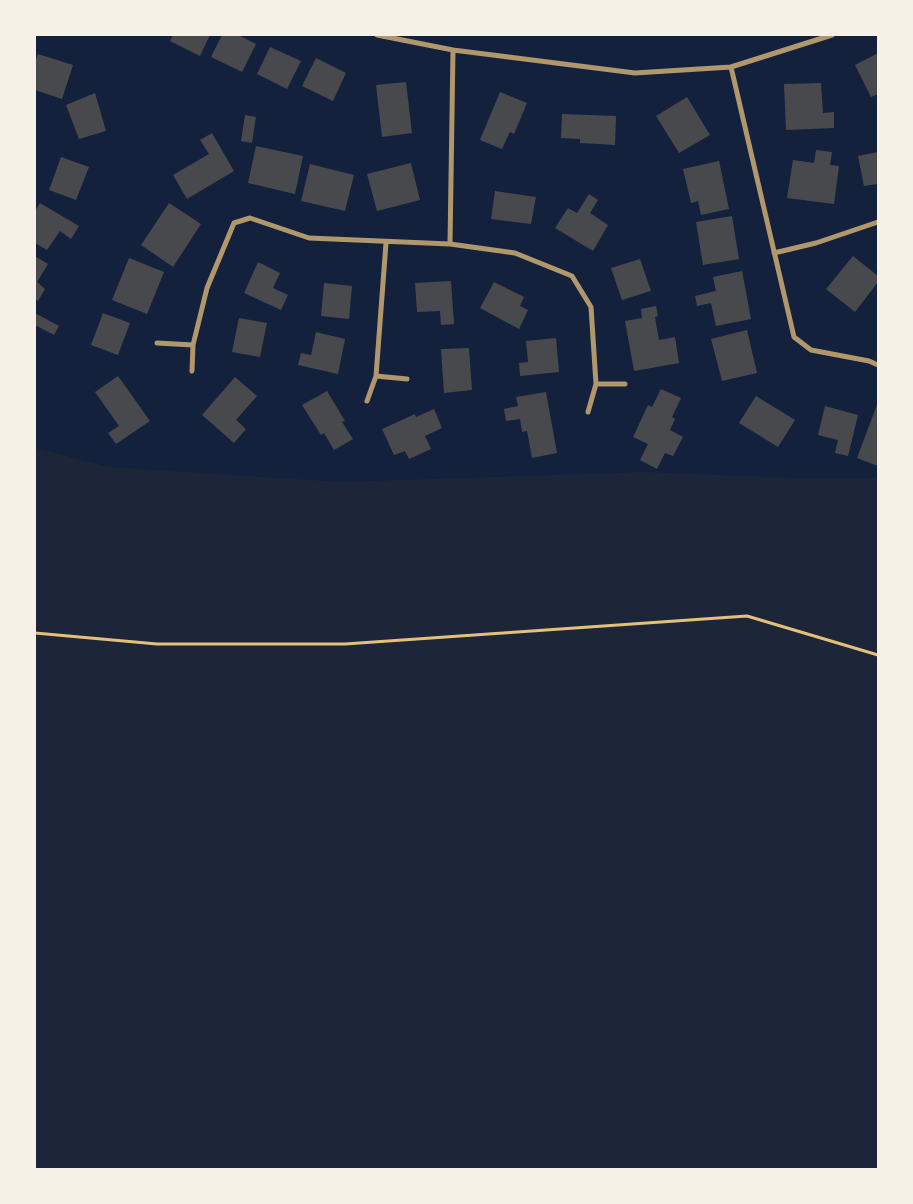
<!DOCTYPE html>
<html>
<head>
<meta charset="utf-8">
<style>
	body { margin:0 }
	#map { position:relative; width:913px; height:1204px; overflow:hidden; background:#14213d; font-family:Lato,sans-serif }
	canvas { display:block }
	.frame { position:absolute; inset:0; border:36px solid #f6f1e7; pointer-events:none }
</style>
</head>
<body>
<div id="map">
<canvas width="913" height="1204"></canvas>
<div class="frame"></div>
</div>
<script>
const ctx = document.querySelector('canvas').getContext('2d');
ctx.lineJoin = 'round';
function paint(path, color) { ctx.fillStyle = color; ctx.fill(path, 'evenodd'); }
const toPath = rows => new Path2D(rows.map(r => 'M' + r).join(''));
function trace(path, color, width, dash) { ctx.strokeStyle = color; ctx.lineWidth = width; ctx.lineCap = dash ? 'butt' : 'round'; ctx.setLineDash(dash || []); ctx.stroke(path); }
paint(toPath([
	[35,448,109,467,341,482,644,472,798,478,878,478,878,1169,35,1169]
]), '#1d2539');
paint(toPath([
	[173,35,210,35,200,56,170,41],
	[222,35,238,35,256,44,242,72,211,57],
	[270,47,301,61,287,89,257,74],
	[878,53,878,94,871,97,855,65],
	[38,54,73,65,62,99,35,90,35,62],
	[316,58,346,73,333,101,302,86],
	[406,82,412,133,382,137,376,85],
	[821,83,823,113,834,112,834,128,786,130,784,84],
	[500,92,527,103,514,134,510,132,502,149,480,140],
	[95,93,106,131,79,139,66,105],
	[687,97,710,135,679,153,656,116],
	[562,114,616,116,615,145,580,143,580,139,561,138],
	[245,115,256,117,252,143,241,141],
	[212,133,234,171,187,199,173,175,209,154,200,140],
	[256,146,303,156,295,194,248,183],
	[816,150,832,152,830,165,839,166,834,204,787,198,793,160,814,163],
	[878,152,878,184,864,186,858,156],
	[61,157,89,167,76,200,49,190],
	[719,161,729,209,701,215,698,201,691,203,683,169],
	[411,163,420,200,377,211,367,174],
	[310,164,354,175,345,211,301,201],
	[495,191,536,197,531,224,491,219],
	[589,194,598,200,590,213,608,225,593,251,555,228,568,208,577,213],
	[40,203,79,226,71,239,60,231,47,250,35,243,35,211],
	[169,203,201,224,173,267,141,245],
	[732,216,739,259,703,265,696,222],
	[35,256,48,264,37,282,45,289,38,301,35,299],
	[853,256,878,276,878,282,855,312,826,289],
	[129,258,164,272,147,314,112,300],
	[640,259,651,291,622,300,611,268],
	[258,262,280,273,273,288,288,295,281,310,244,293],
	[742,271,751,319,716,326,711,303,697,306,695,296,716,291,713,277],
	[451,281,454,324,441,325,440,311,417,312,415,283],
	[494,282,524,297,520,306,528,310,519,329,480,308],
	[324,283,352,286,349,319,321,316],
	[656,306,658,316,655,317,659,340,675,337,679,363,634,371,625,321,642,318,641,309],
	[35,313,59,326,54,335,35,325],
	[103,313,130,323,118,355,91,345],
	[239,318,267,323,260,357,232,352],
	[747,330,757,373,722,381,711,339],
	[316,332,345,339,338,374,298,365,301,353,311,355],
	[556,338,559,372,520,376,519,363,528,362,526,341],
	[469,348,472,390,444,393,441,349],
	[118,376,150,421,116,444,108,433,119,426,95,392],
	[235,377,257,396,236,420,246,429,234,443,202,415],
	[661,389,681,398,672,417,675,419,670,430,683,437,673,456,665,453,657,469,640,460,648,444,633,437,648,405,652,407],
	[327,391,345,421,342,422,353,439,334,450,324,433,321,435,302,405],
	[546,392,557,453,532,458,527,431,522,432,520,419,506,421,504,409,518,406,516,397],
	[756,396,795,420,778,447,739,423],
	[878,402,878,466,857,458],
	[825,406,858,415,848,456,835,453,838,440,818,435],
	[434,409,442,428,425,436,431,449,409,459,405,451,394,455,382,429,415,414,416,417]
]), '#48494c');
trace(toPath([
	[35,633,157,644,345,644,747,616,878,655]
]), '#e5c07b', 3);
trace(toPath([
	[377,35,453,50,635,73,731,67,832,35],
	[731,67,794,337,811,350,869,361,878,365],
	[450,244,453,50],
	[774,253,816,243,878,222],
	[157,343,193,345],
	[192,371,193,345,207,288,234,223,250,218,309,238,450,244,515,253,572,276,591,307,596,384,588,412],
	[376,376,407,379],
	[596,384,625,384],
	[367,401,376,376,386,243]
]), '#b1986c', 5);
</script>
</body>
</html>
